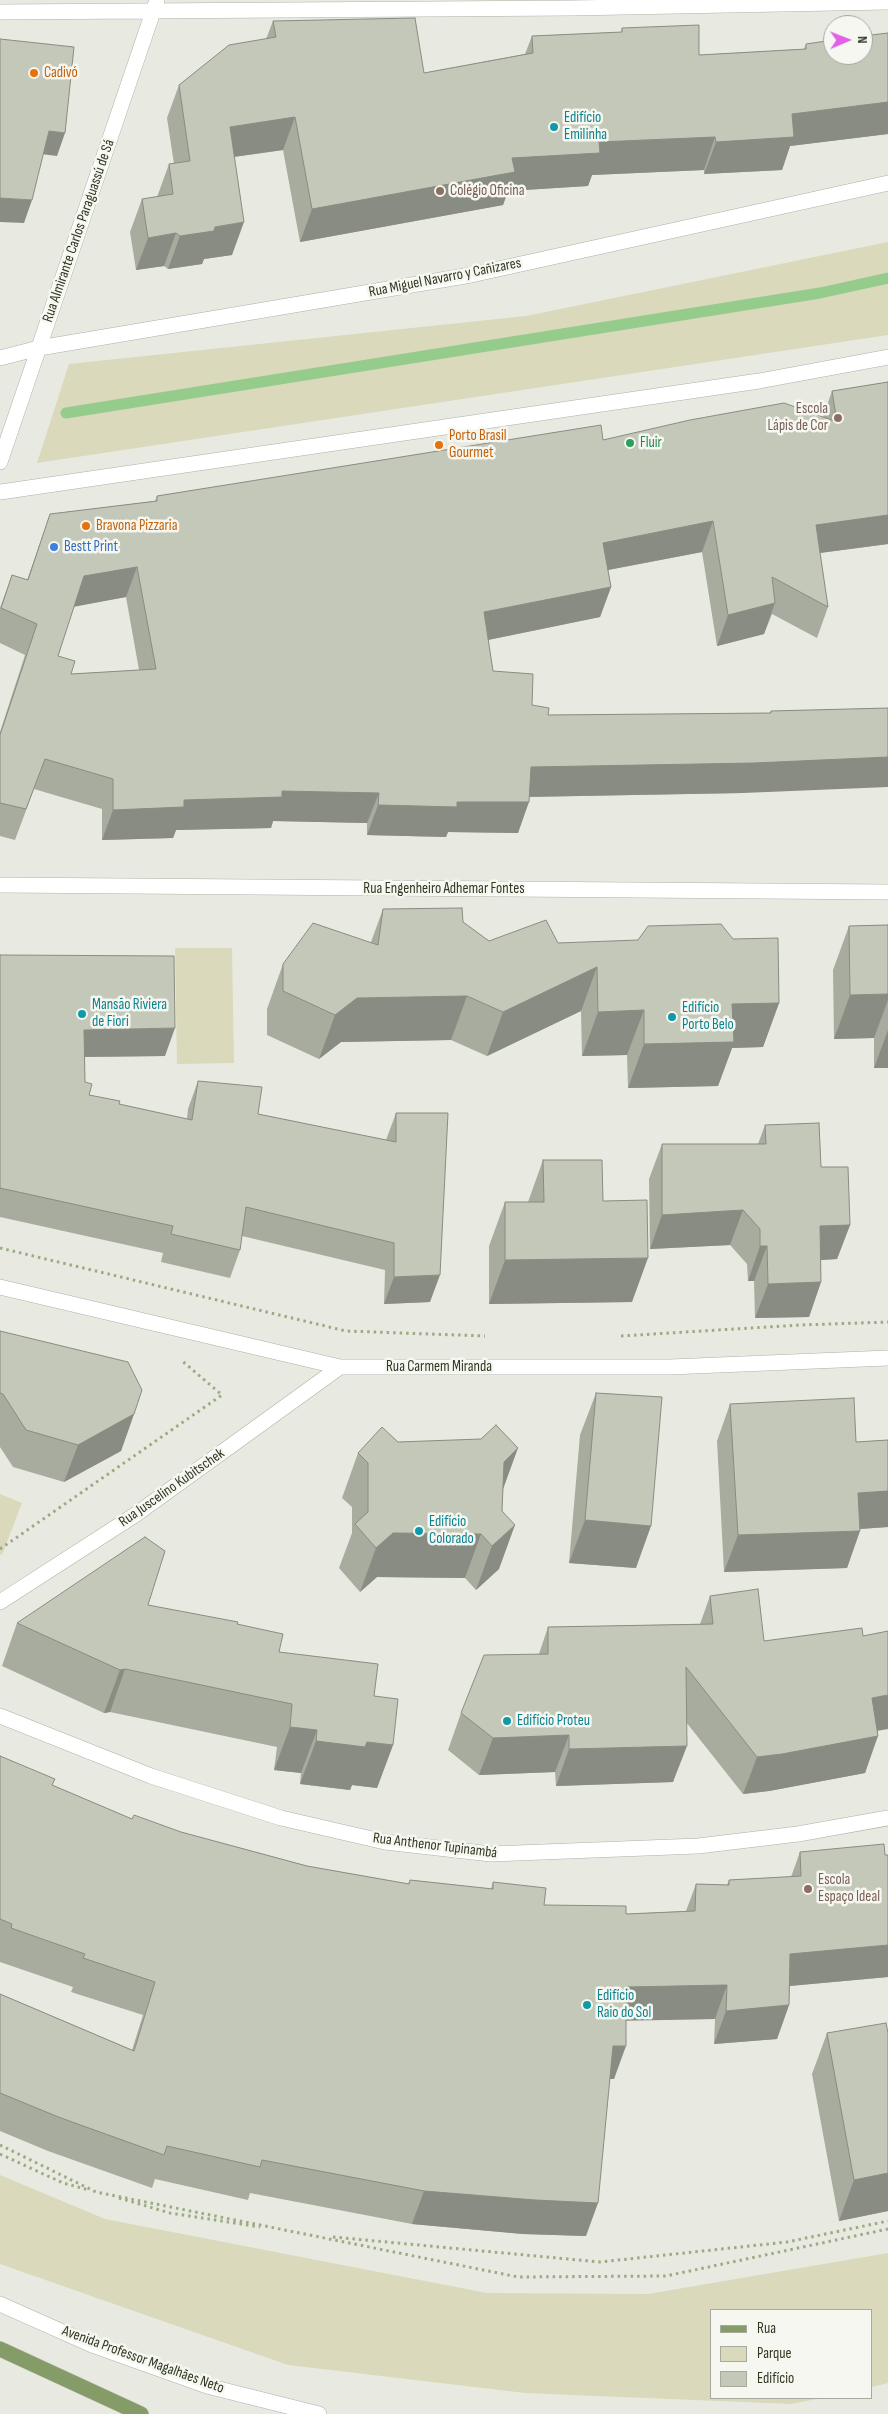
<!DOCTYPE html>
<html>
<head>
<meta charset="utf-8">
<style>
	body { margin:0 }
	#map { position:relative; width:888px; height:2414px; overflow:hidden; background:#e8eae1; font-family:"Sofia Sans Condensed",sans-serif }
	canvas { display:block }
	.legend { position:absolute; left:710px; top:2309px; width:162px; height:90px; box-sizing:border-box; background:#f6f7f1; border:1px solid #a6ab9e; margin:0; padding:6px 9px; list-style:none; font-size:15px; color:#2f3922 }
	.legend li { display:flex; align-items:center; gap:10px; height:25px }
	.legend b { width:25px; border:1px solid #a6ab9e }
	.north { position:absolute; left:823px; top:15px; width:50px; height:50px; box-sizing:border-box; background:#f6f7f1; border:1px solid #a6ab9e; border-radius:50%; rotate:89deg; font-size:14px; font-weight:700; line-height:20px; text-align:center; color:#2f3922 }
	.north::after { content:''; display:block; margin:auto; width:18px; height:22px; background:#e262e7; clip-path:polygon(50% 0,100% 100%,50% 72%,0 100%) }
</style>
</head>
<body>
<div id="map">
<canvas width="888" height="2414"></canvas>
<ul class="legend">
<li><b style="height:6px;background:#859c68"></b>Rua</li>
<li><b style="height:14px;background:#dad9bb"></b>Parque</li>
<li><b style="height:14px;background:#c3c8b9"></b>Edifício</li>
</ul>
<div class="north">N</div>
</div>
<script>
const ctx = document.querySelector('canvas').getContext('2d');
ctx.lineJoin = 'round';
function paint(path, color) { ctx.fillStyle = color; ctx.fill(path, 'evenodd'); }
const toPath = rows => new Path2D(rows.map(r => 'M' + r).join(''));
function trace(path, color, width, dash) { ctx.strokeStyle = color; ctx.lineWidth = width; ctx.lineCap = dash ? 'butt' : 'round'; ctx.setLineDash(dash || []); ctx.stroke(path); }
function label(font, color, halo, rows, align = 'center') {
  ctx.font = font + ' "Sofia Sans Condensed",sans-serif'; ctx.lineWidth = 5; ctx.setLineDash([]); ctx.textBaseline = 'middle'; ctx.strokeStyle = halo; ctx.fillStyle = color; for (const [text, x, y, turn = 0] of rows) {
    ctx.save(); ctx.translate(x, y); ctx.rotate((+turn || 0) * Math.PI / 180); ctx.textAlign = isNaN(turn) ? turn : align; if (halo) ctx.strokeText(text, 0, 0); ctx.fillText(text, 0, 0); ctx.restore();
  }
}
paint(toPath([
	[888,242,888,335,37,463,69,364,526,316],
	[175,948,232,948,234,1063,177,1064],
	[0,1494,22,1503,2,1555,0,1554],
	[0,2175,105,2219,487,2293,648,2294,888,2253,888,2383,872,2387,872,2310,712,2310,712,2398,822,2398,791,2404,525,2393,288,2365,0,2264]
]), '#dad9bb');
trace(toPath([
	[66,413,820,293,888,278]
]), '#95cc8c', 11);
const minor = toPath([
	[0,12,572,8,888,2],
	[0,462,157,0],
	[0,885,888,892],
	[0,1287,340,1367,670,1367,888,1358],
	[0,1602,135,1515,340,1367],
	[0,1716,151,1776,281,1818,385,1842,491,1854,698,1846,798,1834,888,1818]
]);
const tertiary = toPath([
	[0,358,39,348,471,275,888,183],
	[0,492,759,381,888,357],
	[0,2304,92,2345,207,2386,319,2414]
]);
const primary = toPath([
	[0,2349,141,2414]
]);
trace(minor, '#adb1a4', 16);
trace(tertiary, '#adb1a4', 16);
trace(primary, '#c5c8c1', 16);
trace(toPath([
	[0,1248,346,1331,485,1336],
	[621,1336,800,1325,888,1322],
	[0,1549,222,1395,181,1360],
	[0,2145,96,2192,518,2277,666,2276,888,2229],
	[0,2154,63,2183,89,2190],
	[119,2198,170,2213,260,2227],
	[333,2237,600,2262,787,2242,888,2221]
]), '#9bab83', 3, [2.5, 4]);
trace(minor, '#fff', 15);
trace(tertiary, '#fff', 15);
trace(primary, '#859c68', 15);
paint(toPath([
	[273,21,424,73,525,54,532,36,621,32,622,28,699,55,804,49,806,44,888,33,888,134,790,146,782,170,704,174,704,170,592,175,588,186,508,191,503,205,300,242,283,150,234,157,232,255,204,259,202,264,168,269,164,266,136,270,130,232,142,199,157,197,169,164,174,164,167,118,179,85,266,39],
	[888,382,888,544,820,553,828,607,817,638,772,614,764,634,717,646,702,552,608,570,611,587,600,617,488,640,493,671,532,705,548,715,770,713,771,711,888,708,743,793,529,797,518,833,448,832,446,837,367,835,367,823,273,821,271,828,176,830,173,838,102,840,102,809,34,789,15,840,0,836,0,732,25,655,0,643,0,608,12,575,27,580,50,514,155,501,157,496,603,440,823,417,832,391],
	[126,597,139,670,71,674,58,656,74,606],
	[383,909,463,922,489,941,558,943,779,1003,763,1047,732,1048,718,1086,628,1088,627,1055,582,1056,581,1011,487,1056,451,1040,341,1042,319,1059,267,1035,267,1009,283,964,371,942],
	[888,925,888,1068,874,1068,874,1038,834,1039,833,970,849,926],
	[0,955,165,1056,85,1057,85,1082,89,1095,119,1104,187,1119,188,1109,198,1081,258,1114,386,1140,396,1113,430,1302,384,1304,385,1270,242,1236,240,1250,230,1278,161,1262,163,1253,0,1217],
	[765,1125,821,1167,850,1225,837,1259,821,1260,821,1282,809,1317,755,1318,754,1281,748,1281,747,1264,730,1245,650,1249,649,1179,662,1144,758,1144],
	[543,1160,603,1201,632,1302,489,1304,489,1246,505,1202,528,1202],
	[0,1331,134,1414,121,1451,64,1482,13,1467,0,1447],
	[596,1393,636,1568,569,1563,580,1435],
	[730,1404,856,1442,888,1440,888,1527,860,1529,847,1568,724,1572,717,1441],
	[398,1442,503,1489,499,1569,476,1590,465,1578,377,1577,360,1592,339,1568,352,1533,352,1507,342,1498,358,1453],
	[710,1596,764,1641,878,1731,865,1773,769,1791,743,1794,686,1722,673,1782,556,1786,555,1772,479,1775,448,1750,461,1713,539,1654,548,1627,700,1624],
	[148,1605,237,1624,279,1652,374,1696,393,1745,377,1788,352,1785,350,1790,300,1784,301,1773,274,1770,277,1747,110,1712,104,1713,2,1666,17,1623],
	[0,1756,52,1785,132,1819,307,1866,408,1884,410,1880,491,1889,493,1882,544,1905,626,1914,686,1911,696,1884,727,1885,729,1880,791,1877,800,1852,888,1977,790,1986,789,2005,777,2039,714,2044,715,2019,626,2020,614,2079,610,2079,586,2236,523,2234,412,2224,250,2193,248,2200,155,2179,152,2188,48,2151,0,2131,0,1994,132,2050,143,2015,71,1992,73,1987,0,1962],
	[827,2033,888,2211,839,2221,812,2074]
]), '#a8ac9f');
paint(toPath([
	[888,102,888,134,790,146,782,170,704,174,716,142,792,114],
	[295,117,283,150,218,159,230,127],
	[49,131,65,133,57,156,41,154],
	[715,137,704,170,592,175,588,186,508,191,503,205,300,242,312,209,512,158,599,142],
	[0,198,32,200,24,223,0,222],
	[244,222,232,255,204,259,202,264,168,269,180,236,215,227],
	[176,233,164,266,136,270,148,238],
	[888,515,888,544,804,555,816,525],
	[713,521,702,552,592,573,603,543],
	[137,567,126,597,73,607,84,576],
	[611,587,600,617,473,643,484,612],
	[775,603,764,634,717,646,728,615],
	[888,757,888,787,743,793,520,797,531,767],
	[282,791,379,793,367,823,273,821,271,828,176,830,173,838,102,840,113,810,184,800],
	[457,802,529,802,518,833,448,832,446,837,367,835,378,805],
	[597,967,581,1011,487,1056,503,1012],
	[888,994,888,1000,874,1038,834,1039,850,995],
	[467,996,451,1040,341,1042,319,1059,335,1015,357,998],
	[779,1003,763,1047,732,1048,718,1086,628,1088,644,1044,732,1004],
	[644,1010,627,1055,582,1056,598,1012],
	[175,1028,165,1056,74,1057,84,1030],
	[888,1030,888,1068,874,1068],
	[743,1210,730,1245,650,1249,662,1215],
	[850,1225,837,1259,807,1261,820,1226],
	[760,1246,767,1246,754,1281,748,1281],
	[648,1258,632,1302,489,1304,505,1260],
	[440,1275,430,1302,384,1304,394,1277],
	[821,1282,809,1317,755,1318,768,1284],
	[134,1414,121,1451,64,1482,78,1445],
	[518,1448,502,1492,504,1462],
	[888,1491,888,1527,845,1530,858,1493],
	[585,1520,651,1526,636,1568,569,1563],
	[515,1525,499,1569,476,1590,492,1546],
	[860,1531,847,1568,724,1572,738,1535],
	[393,1533,481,1534,465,1578,377,1577,360,1592,376,1548],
	[125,1669,110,1712,104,1713,120,1670],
	[888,1695,888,1729,859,1734,872,1698],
	[290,1727,317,1730,301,1773,274,1770],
	[569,1735,555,1772,479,1775,493,1738],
	[878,1736,865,1773,769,1791,743,1794,757,1757],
	[316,1741,367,1742,393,1745,377,1788,352,1785,350,1790,300,1784],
	[687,1746,673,1782,556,1786,569,1749],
	[888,1945,888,1977,778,1987,790,1954],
	[727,1985,715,2019,614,2021,626,1987],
	[789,2005,777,2039,714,2044,726,2011],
	[613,2046,626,2046,614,2079,601,2079],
	[888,2173,888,2211,839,2221,854,2180],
	[424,2191,598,2203,586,2236,523,2234,412,2224]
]), '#888c82');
const building = toPath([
	[415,18,424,73,533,53,532,36,622,32,622,28,699,25,699,55,806,49,806,44,833,40,833,55,863,55,863,36,888,33,888,102,792,114,794,137,716,142,715,137,599,142,600,153,512,158,515,172,312,209,295,117,230,127,244,222,215,227,214,231,180,236,176,233,148,238,142,199,173,194,169,164,190,161,179,85,229,45,276,37,273,21,415,18],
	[0,39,74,47,65,133,49,131,32,200,0,198,0,39],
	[888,382,888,515,816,525,828,607,772,577,775,603,728,615,713,521,603,543,611,587,484,612,493,671,533,674,532,705,549,708,548,715,771,713,771,711,888,708,888,757,754,763,531,767,529,802,457,802,457,807,378,805,379,793,282,791,282,797,184,800,184,807,113,810,113,779,45,759,26,809,0,803,0,735,37,624,1,608,12,575,28,580,50,514,157,501,157,496,601,425,603,440,690,420,784,403,837,422,832,391,888,382],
	[137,567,156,669,71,674,75,661,58,656,84,576,137,567],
	[462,908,463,922,489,941,546,920,558,943,638,940,648,926,721,924,733,939,778,938,779,1003,732,1004,734,1042,644,1044,644,1010,598,1012,597,967,503,1012,467,996,357,998,335,1015,283,991,283,964,313,923,378,945,383,909,462,908],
	[888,925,888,994,850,995,849,926,888,925],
	[0,955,174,956,175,1028,84,1030,85,1082,92,1084,89,1095,120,1101,119,1104,192,1120,198,1081,262,1087,258,1114,396,1142,396,1113,448,1113,440,1275,394,1277,394,1243,246,1207,240,1250,171,1234,173,1226,0,1188,0,1189,0,955],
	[819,1123,821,1167,848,1167,850,1225,820,1226,821,1282,768,1284,767,1246,760,1246,760,1229,743,1210,662,1215,662,1144,766,1144,765,1125,819,1123],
	[543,1160,602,1160,603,1201,647,1200,648,1258,505,1260,505,1202,544,1202,543,1160],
	[0,1331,128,1362,142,1390,134,1414,78,1445,26,1430,3,1394,0,1393,0,1331],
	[596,1393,662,1397,651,1526,585,1520,596,1393],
	[854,1398,856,1442,888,1440,888,1491,858,1493,860,1531,738,1535,730,1404,854,1398],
	[496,1425,518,1448,504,1462,502,1511,515,1525,492,1546,481,1534,393,1533,376,1548,355,1524,368,1512,368,1463,358,1453,382,1427,398,1442,481,1439,496,1425],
	[145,1537,165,1551,148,1605,238,1622,237,1624,283,1634,279,1652,378,1664,374,1696,398,1699,393,1745,367,1742,365,1747,316,1741,317,1730,290,1727,292,1704,125,1669,120,1670,17,1623,145,1537],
	[758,1589,764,1641,862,1628,863,1636,888,1631,888,1695,872,1698,878,1736,782,1754,757,1757,686,1667,687,1746,569,1749,569,1735,493,1738,461,1713,484,1655,548,1654,548,1627,713,1624,710,1596,758,1589],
	[0,1756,55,1779,52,1785,132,1819,134,1815,181,1832,307,1866,409,1884,410,1880,493,1889,493,1882,546,1888,544,1905,626,1906,626,1914,695,1911,696,1884,729,1885,729,1880,801,1876,800,1852,884,1844,885,1855,888,1855,888,1945,790,1954,789,2005,726,2011,727,1985,626,1987,626,2046,613,2046,598,2203,535,2200,424,2191,262,2160,260,2167,167,2146,164,2155,61,2118,0,2093,0,1994,134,2051,155,1982,83,1958,85,1954,11,1928,12,1924,0,1919,0,1756],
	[886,2023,888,2033,888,2173,854,2180,827,2033,886,2023]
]);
paint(building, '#c3c8b9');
trace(building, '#888c82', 1);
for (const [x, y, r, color] of [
	[34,73,5,"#e8710a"],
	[554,127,5,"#0f9aa8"],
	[440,191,5,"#8d6e63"],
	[838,418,5,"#8d6e63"],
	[630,443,5,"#2e9e5b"],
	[439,445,5,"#e8710a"],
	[86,526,5,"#e8710a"],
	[54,547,5,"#3f7fe0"],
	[82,1014,5,"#0f9aa8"],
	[672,1017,5,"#0f9aa8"],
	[419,1531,5,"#0f9aa8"],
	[507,1721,5,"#0f9aa8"],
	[808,1889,5,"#8d6e63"],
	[587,2005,5,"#0f9aa8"]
]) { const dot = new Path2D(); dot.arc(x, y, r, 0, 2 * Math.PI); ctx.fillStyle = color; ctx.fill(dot); trace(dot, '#f6f7f1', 2); }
label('15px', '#c56008', '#f6f7f1', [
	["Cadivó",44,73],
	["Porto Brasil",449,436],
	["Gourmet",449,453],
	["Bravona Pizzaria",96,526]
], 'left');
label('15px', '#0d838f', '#f6f7f1', [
	["Edifício",564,118],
	["Emilinha",564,135],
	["Mansão Riviera",92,1005],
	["de Fiori",92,1022],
	["Edifício",682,1008],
	["Porto Belo",682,1025],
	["Edifício",429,1522],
	["Colorado",429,1539],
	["Edifício Proteu",517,1721],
	["Edifício",597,1996],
	["Raio do Sol",597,2013]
], 'left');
label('15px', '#785e54', '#f6f7f1', [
	["Colégio Oficina",450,191],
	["Escola",828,409,"right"],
	["Lápis de Cor",828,426,"right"],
	["Escola",818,1880],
	["Espaço Ideal",818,1897]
], 'left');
label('15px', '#2f3922', '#f6f7f1', [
	["Rua Almirante Carlos Paraguassú de Sá",79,231,-71],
	["Rua Miguel Navarro y Cañizares",445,278,-11],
	["Rua Engenheiro Adhemar Fontes",444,889],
	["Rua Carmem Miranda",439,1367],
	["Rua Juscelino Kubitschek",172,1488,-35],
	["Rua Anthenor Tupinambá",435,1846,7],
	["Avenida Professor Magalhães Neto",143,2360,20]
]);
label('15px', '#27864d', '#f6f7f1', [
	["Fluir",640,443]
], 'left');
label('15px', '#366cbe', '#f6f7f1', [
	["Bestt Print",64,547]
], 'left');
</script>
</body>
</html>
